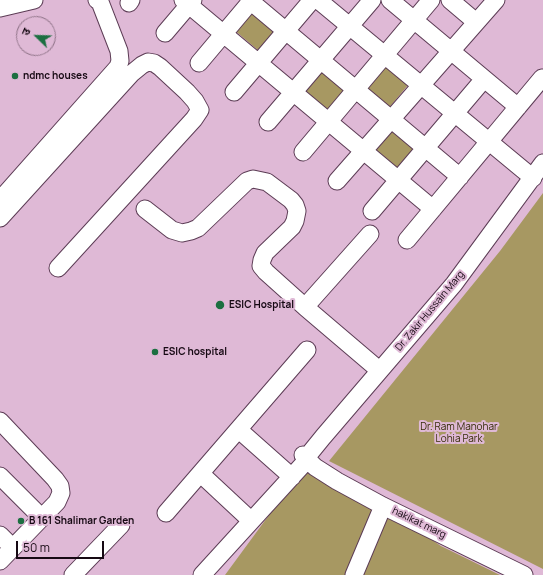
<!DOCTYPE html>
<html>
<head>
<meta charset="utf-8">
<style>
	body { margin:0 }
	#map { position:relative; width:543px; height:575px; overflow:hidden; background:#dfb9d6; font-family:Manrope,"Noto Sans Devanagari",sans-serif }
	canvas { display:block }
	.north { position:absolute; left:16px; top:16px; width:40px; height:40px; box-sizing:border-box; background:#dfb9d6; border:1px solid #8f7388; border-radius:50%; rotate:293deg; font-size:11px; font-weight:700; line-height:16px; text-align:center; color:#160913 }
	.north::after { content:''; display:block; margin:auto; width:14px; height:18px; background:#1c6f41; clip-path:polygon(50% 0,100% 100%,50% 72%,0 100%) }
	.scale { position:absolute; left:16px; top:541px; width:88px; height:18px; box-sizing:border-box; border:2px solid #160913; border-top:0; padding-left:5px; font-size:12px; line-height:14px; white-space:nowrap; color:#160913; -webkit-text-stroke:3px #dfb9d6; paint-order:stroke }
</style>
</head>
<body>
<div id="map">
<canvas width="543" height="575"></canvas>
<div class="north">उ</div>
<div class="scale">50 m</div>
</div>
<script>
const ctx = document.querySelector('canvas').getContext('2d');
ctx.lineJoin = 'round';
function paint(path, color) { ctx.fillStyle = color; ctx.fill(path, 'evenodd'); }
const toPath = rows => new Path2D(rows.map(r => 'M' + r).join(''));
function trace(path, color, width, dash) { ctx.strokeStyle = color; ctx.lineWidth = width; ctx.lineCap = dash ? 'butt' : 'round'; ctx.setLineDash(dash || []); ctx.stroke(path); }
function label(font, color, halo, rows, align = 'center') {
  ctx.font = font + ' Manrope,sans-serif'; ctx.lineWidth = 4; ctx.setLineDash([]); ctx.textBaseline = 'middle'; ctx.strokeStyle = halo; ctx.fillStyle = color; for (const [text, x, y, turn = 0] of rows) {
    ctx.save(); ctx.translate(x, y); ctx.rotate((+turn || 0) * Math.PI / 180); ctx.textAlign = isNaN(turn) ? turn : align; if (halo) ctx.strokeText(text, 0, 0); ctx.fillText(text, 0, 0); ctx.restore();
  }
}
paint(toPath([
	[253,5,279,27,259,51,233,29],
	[382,63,408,85,388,109,362,86],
	[323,66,350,88,330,112,303,89],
	[394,125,420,147,400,171,374,148],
	[543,193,543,569,329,461,500,251],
	[316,461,441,546,500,575,225,575,294,481]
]), '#a79862');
const minor = toPath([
	[183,0,433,209],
	[249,0,460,177],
	[318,0,533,178],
	[390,0,518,107],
	[450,0,476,22],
	[129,3,131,0],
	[0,8,34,0],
	[165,33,193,0],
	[199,63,252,0],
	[234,92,312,0],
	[268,122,372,0],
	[303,152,431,0],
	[337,181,496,0],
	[0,200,118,67,120,61,119,51,100,2,97,0],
	[145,209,172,230,182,233,191,231,198,228,247,181,253,179,267,182,291,200,295,205,297,211,295,221,292,227,265,253,262,260,261,266,266,272,305,307,379,370],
	[372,211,484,79],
	[0,218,131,74,142,65,148,62,154,63,160,67,187,92,195,101,200,110,194,119,58,268],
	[407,240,542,78],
	[305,307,370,234],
	[0,421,55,479,60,486,61,493,57,502,0,561],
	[239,430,292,477],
	[303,455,315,467,337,481,383,506,524,575],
	[201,474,245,515],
	[0,476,41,517],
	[166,513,307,350],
	[0,535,12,547],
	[73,575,121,525],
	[202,575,307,460,310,453,323,437,454,284,543,163],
	[354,575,383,506]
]);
trace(minor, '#5c3c55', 19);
trace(minor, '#fff', 17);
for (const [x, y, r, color] of [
	[15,76,4,"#1c6f41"],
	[220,305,5,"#1c6f41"],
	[155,352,4,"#1c6f41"],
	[21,521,4,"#1c6f41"]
]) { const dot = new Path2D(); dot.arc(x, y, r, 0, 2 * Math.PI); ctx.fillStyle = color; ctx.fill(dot); trace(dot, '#dfb9d6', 1.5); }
label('bold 10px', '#160913', '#dfb9d6', [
	["ndmc houses",23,76],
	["ESIC Hospital",229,305],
	["ESIC hospital",163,352],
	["B 161 Shalimar Garden",29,521]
], 'left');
label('10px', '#160913', '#dfb9d6', [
	["Dr. Zakir Hussain Marg",430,311,-50],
	["hakikat marg",419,523,26]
]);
label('10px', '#352c08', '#dfb9d6', [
	["Dr. Ram Manohar",459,427],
	["Lohia Park",459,439]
]);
</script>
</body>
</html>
